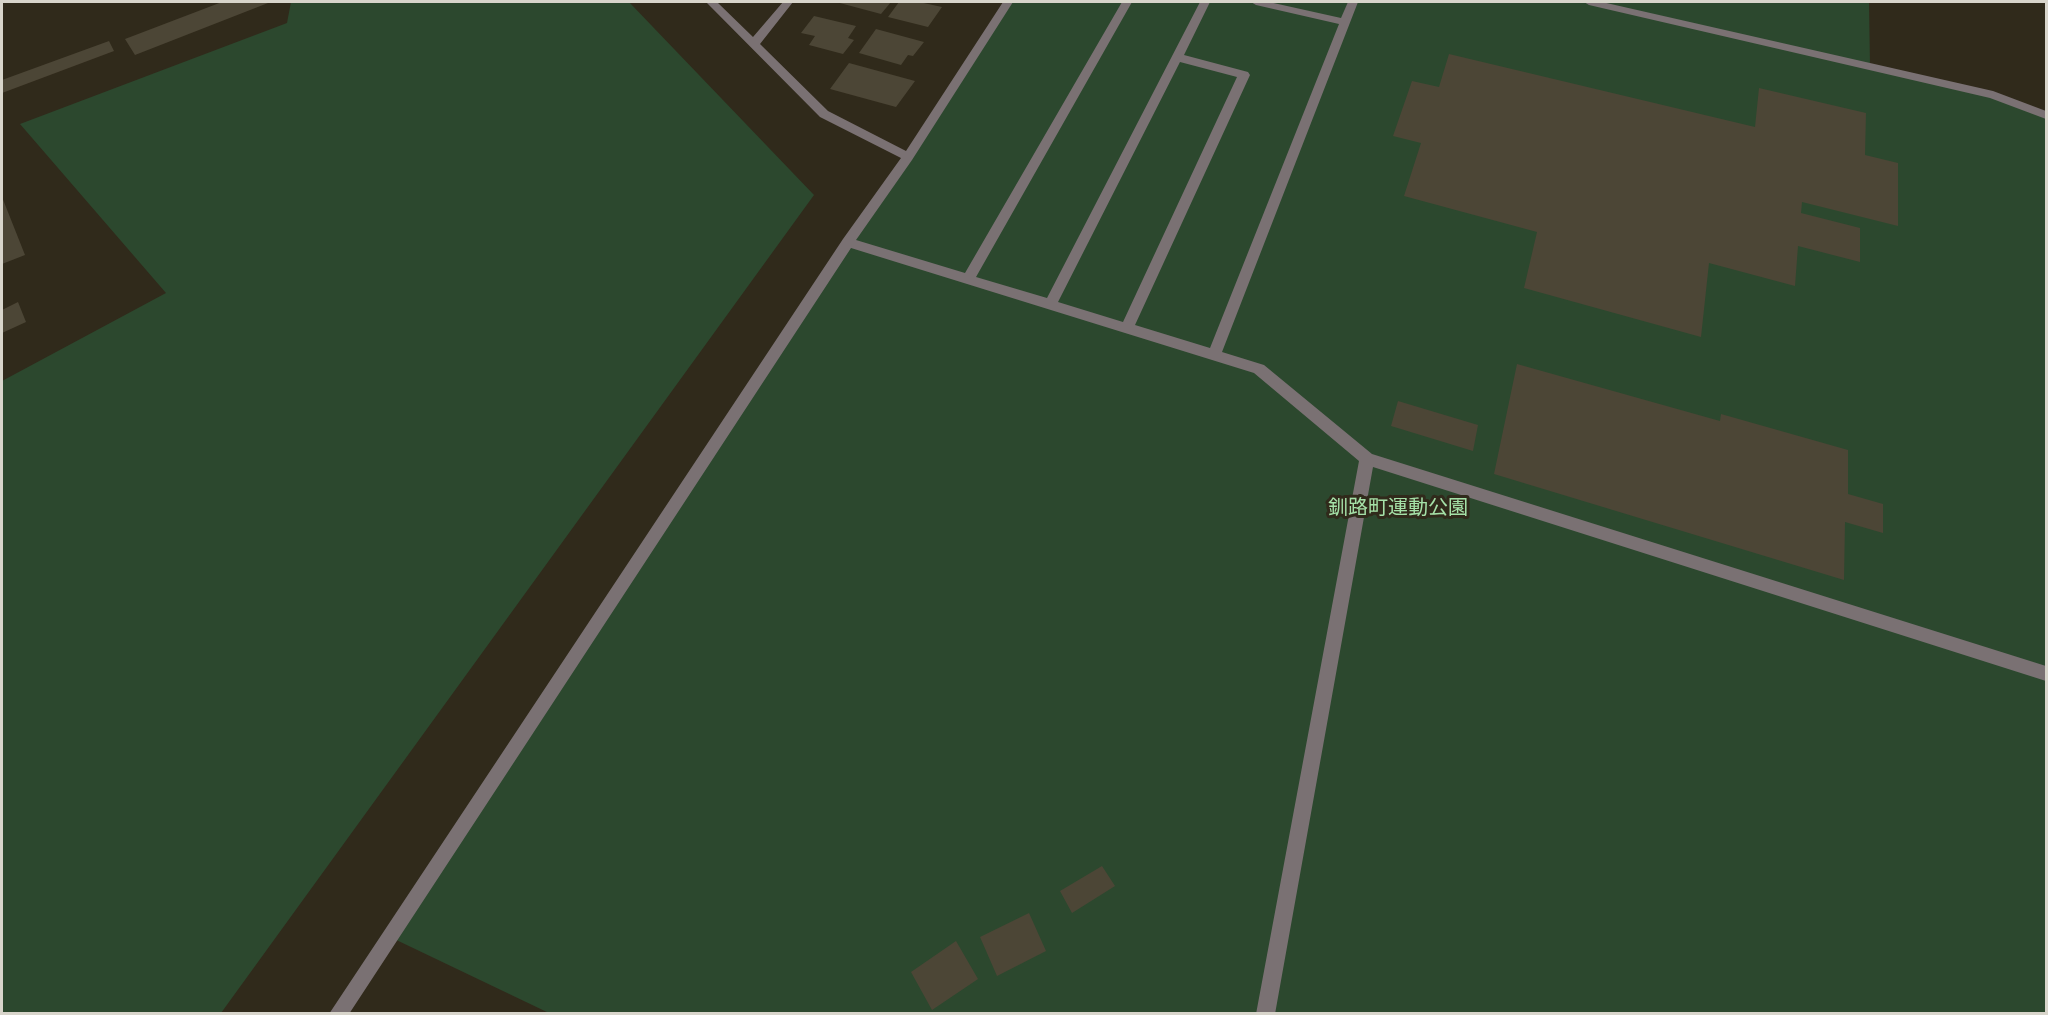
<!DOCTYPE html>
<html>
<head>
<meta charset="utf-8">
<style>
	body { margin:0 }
	#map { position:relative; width:2048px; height:1015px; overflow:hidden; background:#302a1b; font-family:"Asap Condensed",sans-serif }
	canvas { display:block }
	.frame { position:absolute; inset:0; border:3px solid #d8d5cb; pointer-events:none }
</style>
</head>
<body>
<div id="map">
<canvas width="2048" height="1015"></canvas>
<div class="frame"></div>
</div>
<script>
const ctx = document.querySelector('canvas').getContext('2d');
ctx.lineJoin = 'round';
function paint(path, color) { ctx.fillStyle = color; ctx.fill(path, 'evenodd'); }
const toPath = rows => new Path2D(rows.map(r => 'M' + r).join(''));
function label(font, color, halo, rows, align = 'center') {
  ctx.font = font + ' "Asap Condensed","Noto Sans JP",sans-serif'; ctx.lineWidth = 6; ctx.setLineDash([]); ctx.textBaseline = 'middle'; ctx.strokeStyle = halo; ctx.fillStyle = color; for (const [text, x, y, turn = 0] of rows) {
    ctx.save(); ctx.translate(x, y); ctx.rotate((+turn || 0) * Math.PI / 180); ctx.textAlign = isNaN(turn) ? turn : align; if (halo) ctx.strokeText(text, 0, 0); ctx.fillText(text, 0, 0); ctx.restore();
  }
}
paint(toPath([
	[291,2,629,2,814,195,221,1013,2,1013,2,381,166,293,20,124,287,23],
	[1008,2,1869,2,1870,66,1993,95,2046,115,2046,1013,549,1013,388,936,908,157]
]), '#2c482e');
paint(toPath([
	[222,2,268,3,135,55,125,39],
	[836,2,891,2,881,14],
	[899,2,919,2,942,7,928,27,888,17],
	[814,16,856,26,848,38,854,40,843,54,809,45,815,36,801,33],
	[876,29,924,42,913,56,908,55,901,65,859,53],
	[109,41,114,51,2,93,2,80],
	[1449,54,1755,127,1759,88,1866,113,1865,155,1898,163,1898,226,1802,202,1801,213,1860,228,1860,262,1798,246,1795,286,1709,263,1701,337,1524,288,1537,232,1404,196,1421,143,1393,136,1412,81,1439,87],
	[849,63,915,81,896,107,830,89],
	[2,197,25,255,2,264],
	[18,302,26,322,2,333,2,310],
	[1517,364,1720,421,1721,414,1848,450,1848,494,1883,504,1883,533,1845,522,1844,580,1494,474],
	[1398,401,1478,425,1473,451,1391,426],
	[1102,866,1115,886,1072,913,1060,891],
	[1029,913,1046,951,997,976,980,937],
	[956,941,978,979,932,1010,911,972]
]), '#4c4636');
paint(toPath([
	[706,2,717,2,753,37,783,2,793,2,760,44,828,111,906,151,1003,2,1013,2,912,160,856,240,965,273,1122,2,1132,2,976,277,1047,298,1200,2,1210,2,1184,55,1248,72,1250,75,1135,325,1210,348,1339,24,1256,5,1251,2,1269,2,1341,18,1348,2,1358,2,1222,352,1264,365,1372,454,2046,666,2046,681,1373,467,1275,1014,1256,1014,1359,461,1254,373,851,248,349,1014,329,1014,843,239,901,158,820,117,706,2],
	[1180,62,1237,77,1123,322,1058,302,1180,62],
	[1584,2,1602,2,1993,91,2046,111,2046,119,1990,98,1589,5,1584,2]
]), '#7a7173');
label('20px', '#a5e1a8', '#302a1b', [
	["釧路町運動公園",1398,508]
]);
</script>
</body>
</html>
